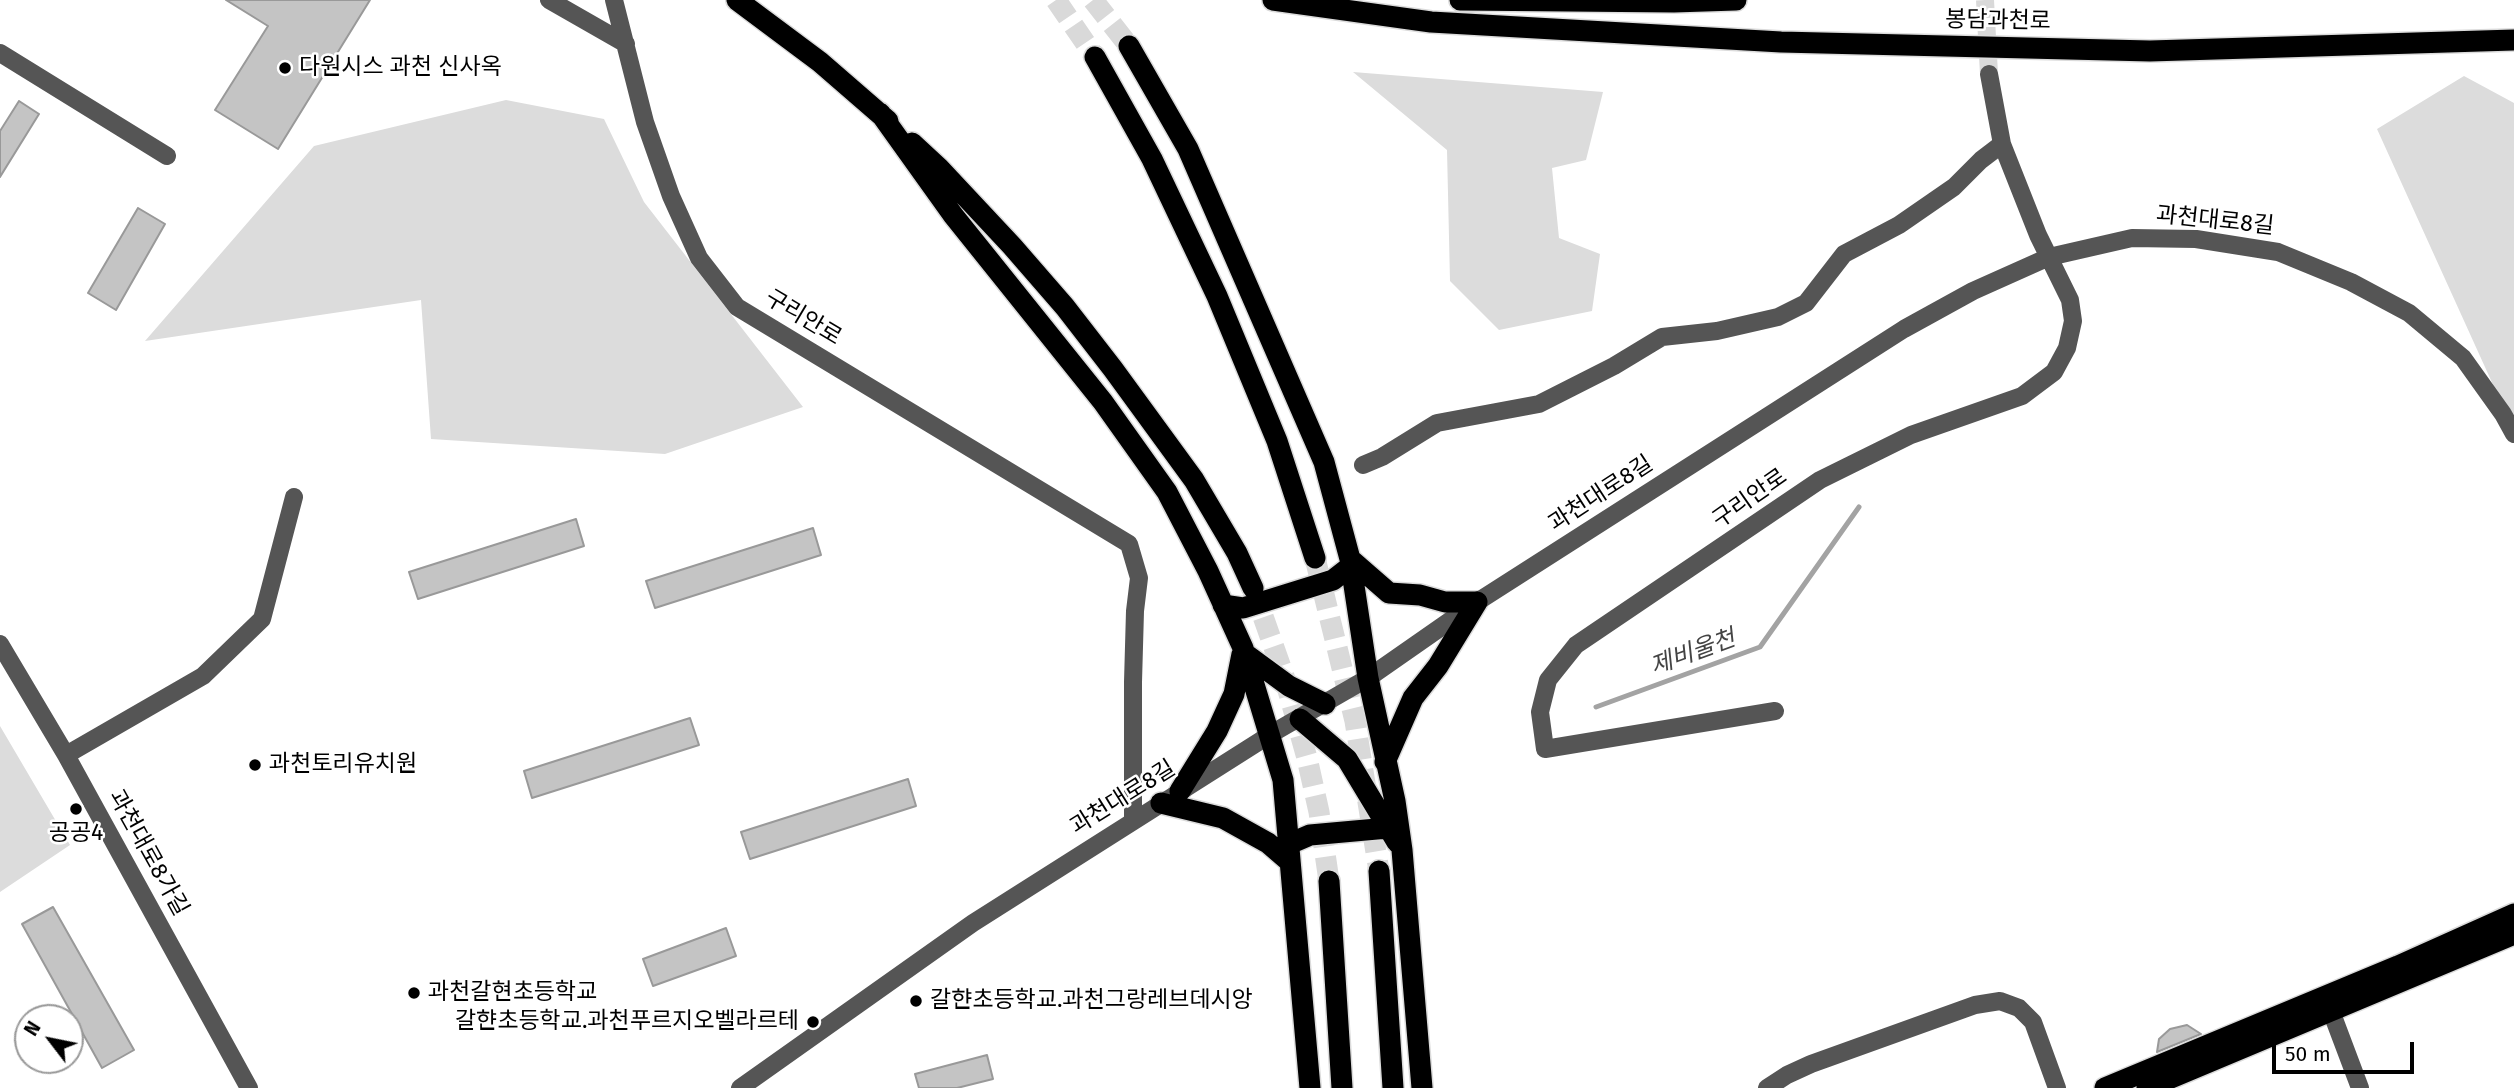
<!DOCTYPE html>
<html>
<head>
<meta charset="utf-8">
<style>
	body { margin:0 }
	#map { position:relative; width:2514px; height:1088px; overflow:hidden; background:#fff; font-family:"Fira Sans",sans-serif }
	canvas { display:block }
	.north { position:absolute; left:14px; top:1004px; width:70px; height:70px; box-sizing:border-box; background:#fff; border:2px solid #999; border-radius:50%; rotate:302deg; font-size:19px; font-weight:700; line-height:28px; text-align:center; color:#000 }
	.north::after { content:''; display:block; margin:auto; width:24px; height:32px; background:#000; clip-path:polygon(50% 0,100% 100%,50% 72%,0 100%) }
	.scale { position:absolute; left:2272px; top:1042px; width:142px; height:32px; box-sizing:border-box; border:4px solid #000; border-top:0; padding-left:9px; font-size:21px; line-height:24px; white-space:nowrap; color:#000; -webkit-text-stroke:5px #fff; paint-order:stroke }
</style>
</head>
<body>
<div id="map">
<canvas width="2514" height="1088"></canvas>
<div class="north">N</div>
<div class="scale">50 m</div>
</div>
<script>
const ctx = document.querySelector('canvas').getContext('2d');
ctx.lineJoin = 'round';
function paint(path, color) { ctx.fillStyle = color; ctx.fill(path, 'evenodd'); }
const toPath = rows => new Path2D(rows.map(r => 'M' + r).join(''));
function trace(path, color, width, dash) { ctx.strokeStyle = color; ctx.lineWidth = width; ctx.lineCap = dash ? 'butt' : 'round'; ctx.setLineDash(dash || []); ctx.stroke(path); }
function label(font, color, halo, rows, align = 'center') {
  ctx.font = font + ' "Fira Sans","Noto Sans KR",sans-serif'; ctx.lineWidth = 5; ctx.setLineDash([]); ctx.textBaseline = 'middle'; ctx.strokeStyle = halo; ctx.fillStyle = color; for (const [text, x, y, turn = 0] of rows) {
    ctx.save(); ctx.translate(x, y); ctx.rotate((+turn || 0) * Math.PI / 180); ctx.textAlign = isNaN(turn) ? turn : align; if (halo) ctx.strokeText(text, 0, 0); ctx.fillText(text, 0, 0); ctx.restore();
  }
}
paint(toPath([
	[1353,72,1603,92,1586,160,1552,168,1559,238,1600,254,1592,311,1499,330,1450,281,1447,150],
	[2464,76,2514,103,2514,431,2377,129],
	[506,100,604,119,644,202,803,407,665,454,431,439,421,300,145,341,314,146],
	[0,726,70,845,0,892]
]), '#dcdcdc');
trace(toPath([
	[1596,707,1760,647,1859,507]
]), '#a3a3a3', 5);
const building = toPath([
	[226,0,370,0,278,149,215,110,268,26,226,0],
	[19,101,39,114,0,177,0,131,19,101],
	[138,208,165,224,116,310,88,293,138,208],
	[576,519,584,546,418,599,409,572,576,519],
	[813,528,821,555,655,608,646,581,813,528],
	[690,718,699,745,532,798,524,771,690,718],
	[908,779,916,806,750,859,741,832,908,779],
	[53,907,134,1050,102,1068,22,924,53,907],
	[726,928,736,956,653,986,643,959,726,928],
	[2187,1025,2201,1034,2157,1052,2159,1039,2170,1029,2187,1025],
	[987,1055,993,1079,957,1088,919,1088,915,1074,987,1055]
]);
paint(building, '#c4c4c4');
trace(building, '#999', 2);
trace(toPath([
	[1985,0,1989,74]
]), '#d9d9d9', 18, [18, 9]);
trace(toPath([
	[1056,0,1095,57],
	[1093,0,1129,46],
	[1315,558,1355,721,1379,871],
	[1253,588,1284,676,1307,758,1319,812,1329,881]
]), '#d9d9d9', 21, [21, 10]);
const highway = toPath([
	[737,0,820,62,888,121],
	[1273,0,1431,22,1781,42,2150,51,2514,40],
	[1460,0,1674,2,1736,0],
	[1129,46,1188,149,1324,462,1350,559,1368,678,1395,801,1402,850,1422,1088],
	[1095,57,1152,159,1217,296,1277,441,1315,558],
	[880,113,953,215,1103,402,1167,492,1208,571,1243,648,1283,780,1310,1088],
	[912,143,939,168,1012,246,1065,307,1113,369,1194,480,1237,553,1253,588],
	[1350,559,1389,593,1420,595,1445,602,1477,602],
	[1223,605,1243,608,1333,580,1351,566],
	[1244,653,1289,686,1325,704],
	[1300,719,1347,759,1397,842],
	[1385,762,1413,698,1438,666,1477,602],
	[1180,791,1217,731,1234,694,1242,654],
	[1161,803,1223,818,1268,843,1290,862],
	[1289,844,1310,835,1388,828],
	[1379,871,1393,1088],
	[1329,881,1342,1088],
	[2105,1088,2398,966,2514,914],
	[2147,1088,2514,934]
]);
trace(highway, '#dbdbdb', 24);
trace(toPath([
	[549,0,626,44],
	[614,0,645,122,671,196,699,258,737,307,1129,544,1139,578,1135,611,1133,682,1133,821],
	[0,53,167,156],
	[1363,465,1382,457,1437,423,1539,404,1614,366,1662,337,1717,331,1778,317,1806,303,1844,254,1899,225,1954,187,1981,160,2002,144,1989,74],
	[0,644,66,755,249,1088],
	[1775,711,1545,749,1540,712,1548,680,1576,645,1820,480,1911,435,2022,396,2054,372,2067,348,2073,321,2070,300,2038,235,2002,144],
	[66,755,203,676,262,619,294,497],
	[2331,1011,2360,1088],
	[740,1088,973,923,1271,734,1368,678,1477,602,1904,329,1973,291,2049,257,2132,238,2196,239,2278,252,2351,282,2409,313,2463,358,2503,414,2514,434],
	[1767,1088,1787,1075,1811,1064,1975,1005,2000,1001,2019,1008,2033,1022,2057,1088]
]), '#555', 18);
trace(highway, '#000', 21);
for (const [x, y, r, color] of [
	[285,68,7,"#000"],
	[255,765,7,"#000"],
	[76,809,7,"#000"],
	[414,993,7,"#000"],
	[916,1001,7,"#000"],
	[813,1022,7,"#000"]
]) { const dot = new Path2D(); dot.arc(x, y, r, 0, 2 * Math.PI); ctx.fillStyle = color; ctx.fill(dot); trace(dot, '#fff', 2.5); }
label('23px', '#000', '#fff', [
	["봉담과천로",1998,21,1],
	["과천대로8길",2215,221,6],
	["구리안로",803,318,31],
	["과천대로8길",1601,494,-33],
	["구리안로",1750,499,-35],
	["과천대로8길",1123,798,-32],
	["과천대로8가길",148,853,61]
]);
label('23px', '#000', '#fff', [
	["다원시스 과천 신사옥",299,68],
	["과천토리유치원",269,765],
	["공공4",76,834,"center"],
	["과천갈현초등학교",428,993],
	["갈햔초등학교.과천그랑레브데시앙",930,1001],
	["갈햔초등학교.과천푸르지오벨라르테",799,1022,"right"]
], 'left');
label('italic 24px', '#444', '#fff', [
	["제비울천",1693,653,-20]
]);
</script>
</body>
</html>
